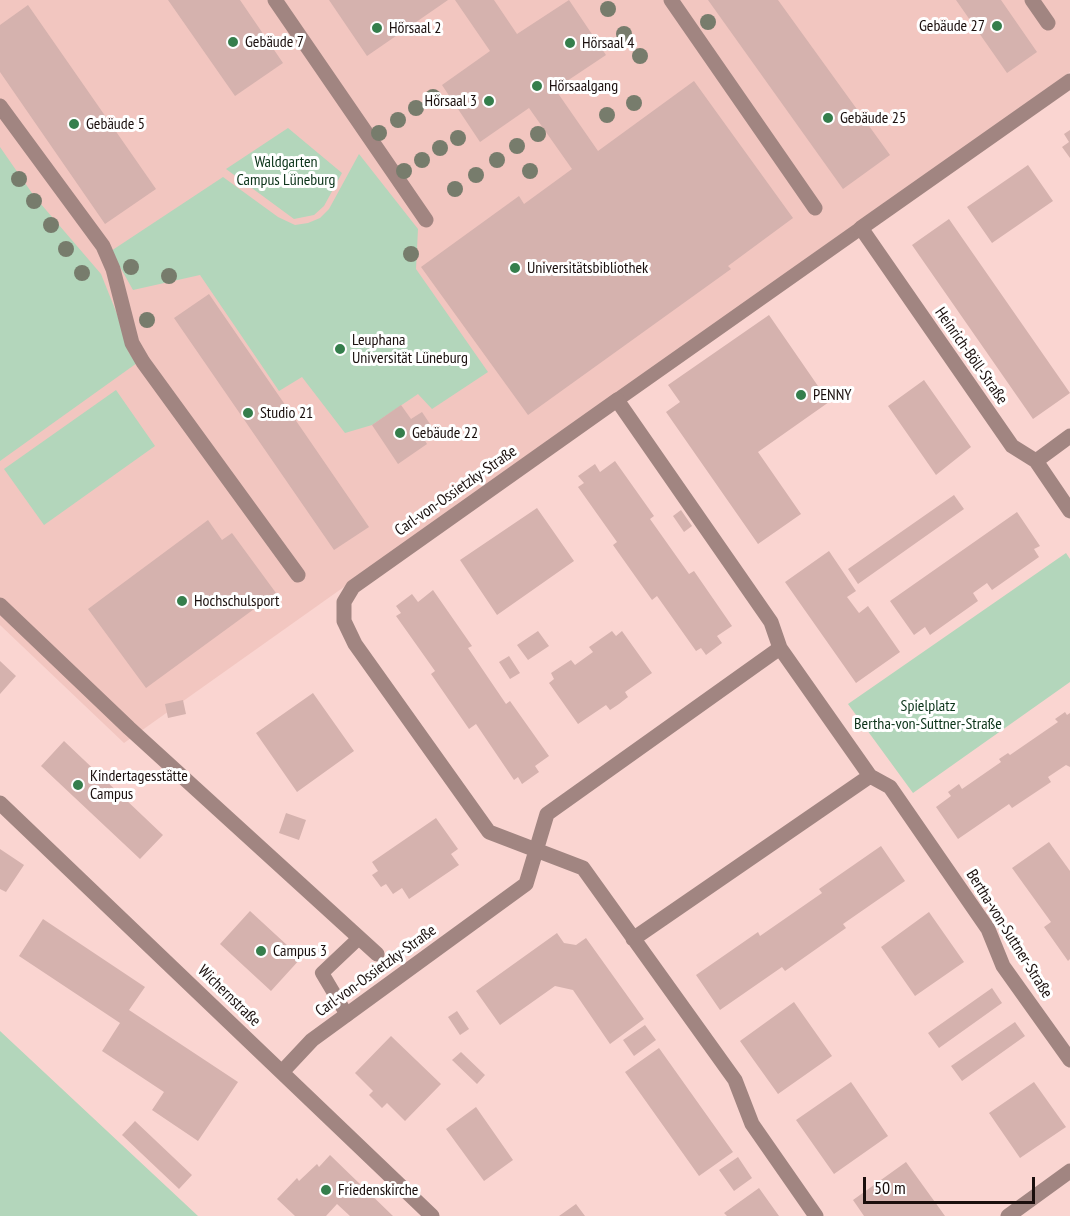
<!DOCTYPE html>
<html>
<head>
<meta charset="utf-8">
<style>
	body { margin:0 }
	#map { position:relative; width:1070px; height:1216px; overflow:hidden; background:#fad5d1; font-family:"PT Sans Narrow",sans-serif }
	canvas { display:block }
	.scale { position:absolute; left:863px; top:1177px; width:172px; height:27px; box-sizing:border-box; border:3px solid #1a0f0d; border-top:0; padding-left:8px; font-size:18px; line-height:21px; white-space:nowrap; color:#1a0f0d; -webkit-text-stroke:4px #fff; paint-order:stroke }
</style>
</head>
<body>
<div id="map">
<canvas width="1070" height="1216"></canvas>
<div class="scale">50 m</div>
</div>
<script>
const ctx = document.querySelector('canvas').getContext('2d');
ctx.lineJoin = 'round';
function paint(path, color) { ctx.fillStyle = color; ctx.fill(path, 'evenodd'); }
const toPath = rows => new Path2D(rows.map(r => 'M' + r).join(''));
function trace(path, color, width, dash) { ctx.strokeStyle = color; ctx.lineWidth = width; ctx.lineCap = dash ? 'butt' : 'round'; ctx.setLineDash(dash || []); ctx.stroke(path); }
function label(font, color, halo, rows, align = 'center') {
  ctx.font = font + ' "PT Sans Narrow",sans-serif'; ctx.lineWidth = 6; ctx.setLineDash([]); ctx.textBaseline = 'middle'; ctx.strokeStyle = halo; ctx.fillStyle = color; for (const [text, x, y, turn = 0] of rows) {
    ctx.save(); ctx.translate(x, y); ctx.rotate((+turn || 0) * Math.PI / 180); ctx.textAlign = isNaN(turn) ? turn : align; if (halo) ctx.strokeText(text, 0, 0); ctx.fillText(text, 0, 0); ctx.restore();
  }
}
paint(toPath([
	[0,0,1070,0,1070,72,124,743,0,625]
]), '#f2c6c0');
paint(toPath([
	[288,128,342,173,324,206,314,215,294,219,226,169],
	[0,147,34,196,101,274,117,314,129,353,137,363,0,461],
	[359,154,418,229,416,269,488,372,432,409,418,394,372,425,345,433,302,377,279,391,200,275,133,290,111,251,223,177,278,217,295,225,308,223,320,218,329,209],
	[116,390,155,446,44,525,4,469],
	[1066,553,1070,559,1070,682,913,793,848,704],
	[0,1031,198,1216,0,1216]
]), '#b3d6bb');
paint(toPath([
	[168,0,240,0,283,63,235,96],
	[329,0,448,0,367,56],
	[455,0,494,0,517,34,569,0,606,55,555,89,598,151,694,81,793,218,728,266,731,269,528,415,421,267,519,196,524,204,572,169,529,108,480,142,442,85,490,51],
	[708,0,778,0,890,155,843,189],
	[956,0,1001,0,1037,52,1007,73],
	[28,5,156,189,105,224,0,72,0,25],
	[1070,130,1070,158,1062,147,1069,142,1064,134],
	[1028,165,1053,201,992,243,967,207],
	[949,219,1070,393,1033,419,912,245],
	[209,294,369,527,334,550,174,318],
	[769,315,829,402,758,452,801,514,758,544,666,412,680,402,668,385],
	[924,380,971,447,936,475,888,406],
	[401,405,411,419,422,412,432,427,421,434,427,444,398,464,372,425],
	[615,461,654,516,650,519,689,574,694,571,732,626,717,636,722,643,706,655,701,648,696,651,657,596,652,600,613,545,617,542,578,487,584,483,578,476,595,464,600,472],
	[954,495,964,509,858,584,848,569],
	[537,508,574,561,497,615,460,560],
	[681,510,692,526,684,532,673,516],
	[1017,512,1040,546,1034,549,1039,557,992,590,987,583,973,593,978,601,930,635,925,627,914,635,890,601],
	[208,520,222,540,232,533,276,593,146,688,88,609],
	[829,551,856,591,847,597,859,613,868,606,900,652,856,683,785,582],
	[433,590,472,646,468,648,506,704,510,701,549,756,535,766,539,772,522,784,518,777,514,780,476,724,469,729,431,674,435,671,396,616,401,613,396,606,412,594,418,602],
	[538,631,549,646,528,660,517,645],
	[612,631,616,636,622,631,652,673,625,692,628,697,619,704,610,710,606,705,578,724,549,683,554,679,551,673,571,660,575,665,593,652,589,647],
	[509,656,520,673,510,679,499,662],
	[0,661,16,676,0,694],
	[313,693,354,751,297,792,256,733],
	[183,700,186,714,168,718,165,704],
	[1065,712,1067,715,1070,713,1070,767,1066,765,1048,777,1051,782,1012,808,1009,804,958,839,936,807,951,796,948,792,959,784,962,789,1001,762,999,759,1008,753,1010,755,1058,722,1055,719],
	[64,741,163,835,140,859,41,766],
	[286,813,306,820,299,840,279,833],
	[436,818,458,849,451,854,459,865,409,899,402,888,393,894,386,884,381,887,372,875,378,871,372,862],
	[1049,842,1070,871,1070,959,1068,961,1044,927,1051,922,1012,868],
	[881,846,905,881,843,924,846,928,785,971,782,967,720,1010,696,975,758,932,760,936,822,893,819,889],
	[0,849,24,865,6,892,0,889],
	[250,911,301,958,271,991,220,944],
	[929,912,964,962,915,996,881,947],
	[43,919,145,987,129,1010,238,1082,198,1141,152,1110,164,1092,102,1051,120,1023,19,956],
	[557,933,564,943,576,945,586,938,644,1019,610,1044,573,990,555,986,500,1025,476,991],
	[992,988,1002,1003,939,1048,928,1033],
	[794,1002,832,1056,778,1094,740,1041],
	[457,1011,469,1029,460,1035,448,1017],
	[1015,1022,1025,1036,962,1081,951,1066],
	[645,1025,656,1040,634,1056,623,1040],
	[391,1036,441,1084,405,1121,387,1103,382,1108,369,1095,373,1091,355,1073],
	[659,1048,733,1152,699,1176,625,1072],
	[461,1052,485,1075,477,1084,452,1060],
	[851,1082,888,1136,834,1174,796,1120],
	[1034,1082,1066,1127,1020,1158,989,1113],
	[476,1107,513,1160,484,1181,446,1129],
	[135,1121,192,1175,179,1189,122,1135],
	[330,1155,393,1216,350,1216,337,1204,326,1216,295,1216,277,1199,297,1178,299,1181,317,1164,319,1167],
	[738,1157,752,1178,734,1191,719,1170],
	[906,1162,945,1216,864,1216,853,1200],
	[759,1188,779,1216,727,1216,724,1213],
	[576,1204,585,1216,559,1216]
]), '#d5b2ae');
trace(toPath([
	[617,400,861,228],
	[347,1015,322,973,359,938]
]), '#a18581', 14);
trace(toPath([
	[275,0,426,220],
	[671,0,815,208],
	[1032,0,1048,23],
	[1070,81,861,228,1012,446,1036,461,1070,511],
	[0,106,103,246,113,269,132,343,143,362,298,575],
	[1036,461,1070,436],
	[0,605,129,728,377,954],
	[0,803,432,1216],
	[633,939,870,776],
	[282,1072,312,1040,526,884,547,814,780,648],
	[816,1216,752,1124,735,1080,583,868,489,832,355,644,344,621,344,602,353,587,617,400,771,622,780,648,870,776,890,787,988,929,1003,966,1070,1060],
	[1008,1216,1070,1171]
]), '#a18581', 15);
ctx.fillStyle = '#777c6c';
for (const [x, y] of [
	[608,9],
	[708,22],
	[624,34],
	[640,56],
	[433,97],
	[634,103],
	[416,108],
	[607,115],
	[398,120],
	[379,133],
	[538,134],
	[458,138],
	[517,146],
	[440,148],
	[422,160],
	[497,160],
	[404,171],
	[530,171],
	[476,175],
	[19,179],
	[455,189],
	[34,201],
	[51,225],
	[66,249],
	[411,254],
	[131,267],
	[82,273],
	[169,276],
	[147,320]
]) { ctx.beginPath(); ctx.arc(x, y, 8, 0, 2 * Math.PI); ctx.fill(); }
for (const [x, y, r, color] of [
	[997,26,6,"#357e4c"],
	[377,28,6,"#357e4c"],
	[233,42,6,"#357e4c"],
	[570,43,6,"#357e4c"],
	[537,86,6,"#357e4c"],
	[489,101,6,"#357e4c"],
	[828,118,6,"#357e4c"],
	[74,124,6,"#357e4c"],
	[515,268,6,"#357e4c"],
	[340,349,6,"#357e4c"],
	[801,395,6,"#357e4c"],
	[248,413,6,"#357e4c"],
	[400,433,6,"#357e4c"],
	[182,601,6,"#357e4c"],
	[78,785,6,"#357e4c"],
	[261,951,6,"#357e4c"],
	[326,1190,6,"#357e4c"]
]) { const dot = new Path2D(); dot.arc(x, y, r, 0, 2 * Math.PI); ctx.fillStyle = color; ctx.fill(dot); trace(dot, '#fff', 2); }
label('16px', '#1a0f0d', '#fff', [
	["Gebäude 27",985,26,"right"],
	["Hörsaal 2",389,28],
	["Gebäude 7",245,42],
	["Hörsaal 4",582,43],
	["Hörsaalgang",549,86],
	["Hörsaal 3",477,101,"right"],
	["Gebäude 25",840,118],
	["Gebäude 5",86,124],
	["Universitätsbibliothek",527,268],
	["Leuphana",352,340],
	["Universität Lüneburg",352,358],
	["PENNY",813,395],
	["Studio 21",260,413],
	["Gebäude 22",412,433],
	["Hochschulsport",194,601],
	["Kindertagesstätte",90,776],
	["Campus",90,794],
	["Campus 3",273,951],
	["Friedenskirche",338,1190]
], 'left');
label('16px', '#0b3319', '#fff', [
	["Waldgarten",286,162],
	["Campus Lüneburg",286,180],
	["Spielplatz",928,706],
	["Bertha-von-Suttner-Straße",928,724]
]);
label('16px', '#1a0f0d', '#fff', [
	["Heinrich-Böll-Straße",971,356,55],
	["Carl-von-Ossietzky-Straße",456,491,-35],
	["Bertha-von-Suttner-Straße",1009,934,58],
	["Carl-von-Ossietzky-Straße",376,971,-36],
	["Wichernstraße",229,996,44]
]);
</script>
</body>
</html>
